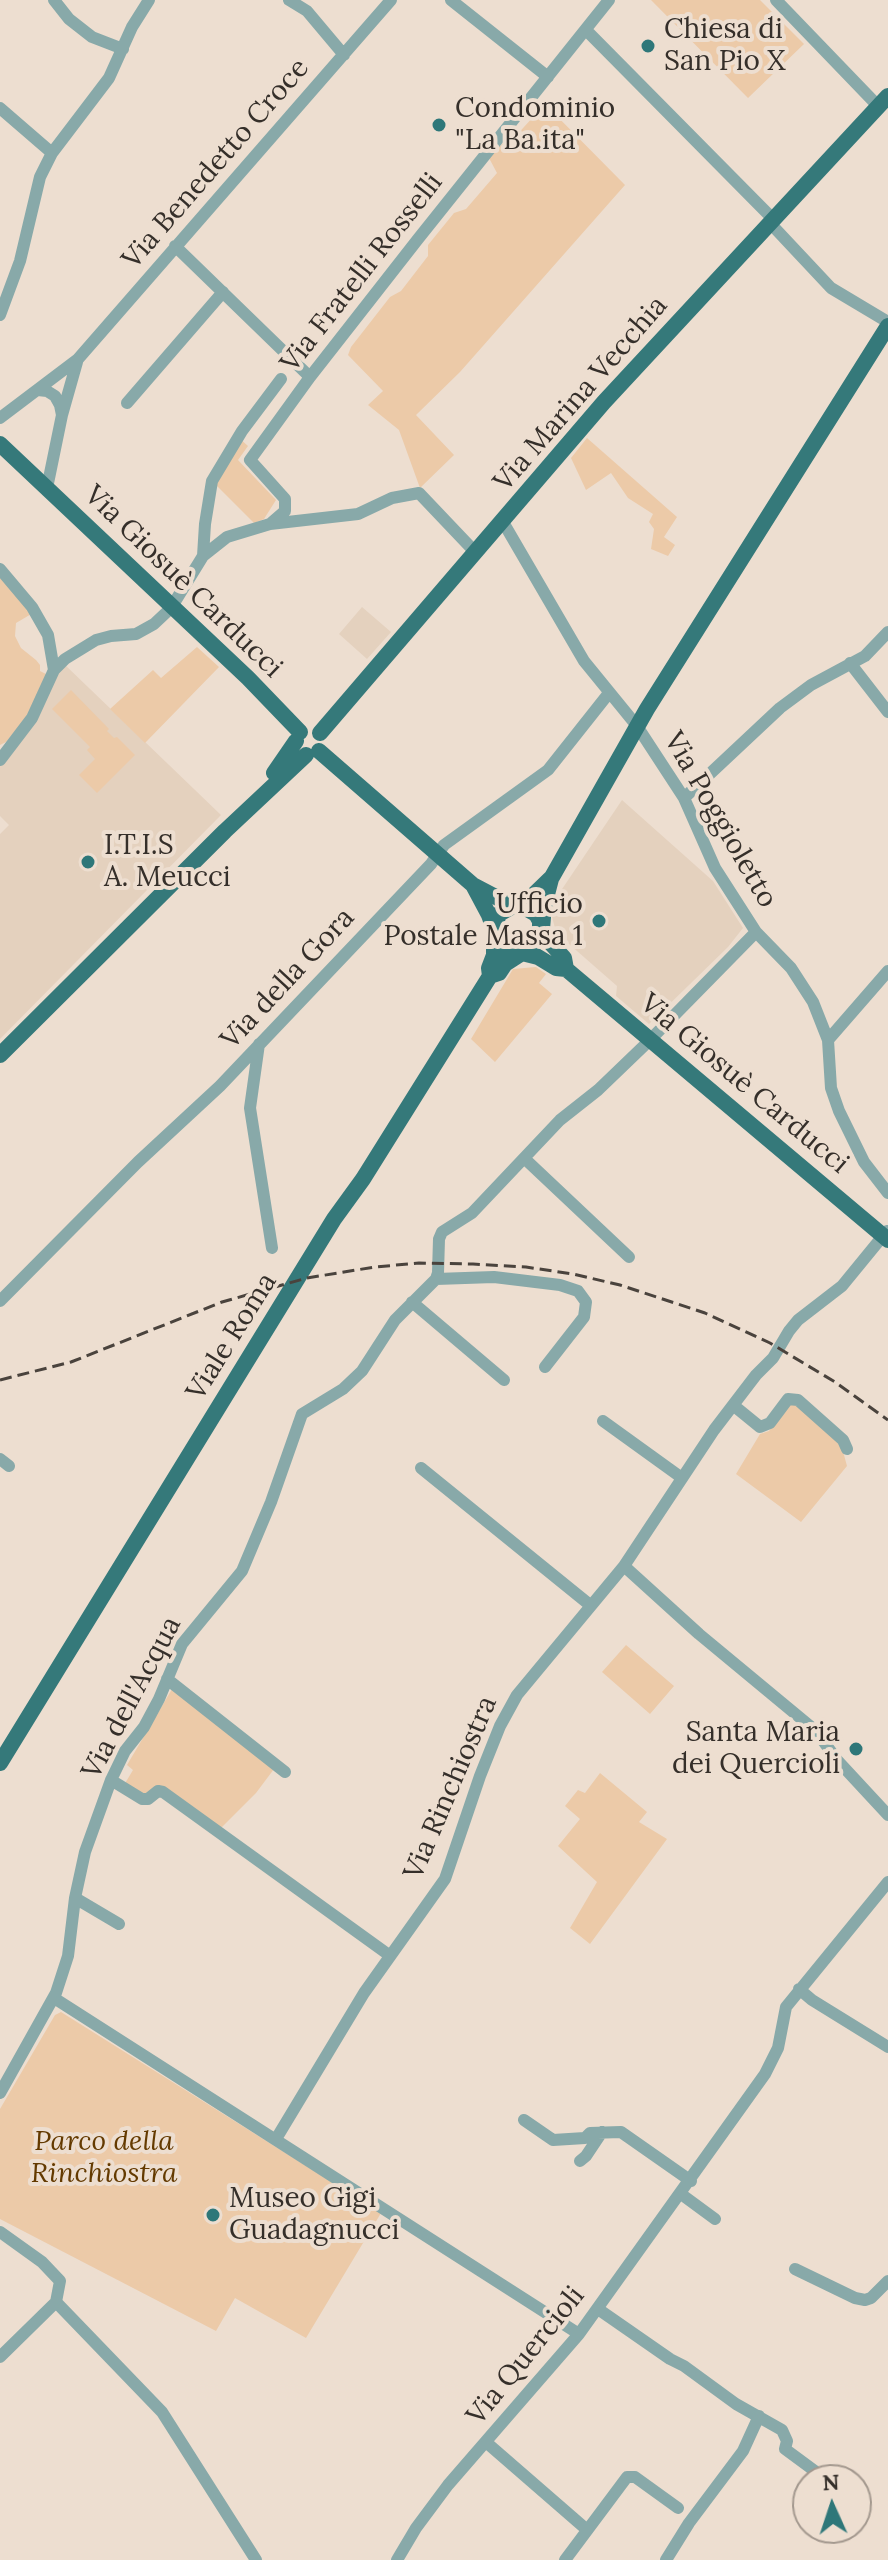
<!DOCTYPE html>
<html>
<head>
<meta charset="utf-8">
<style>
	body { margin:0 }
	#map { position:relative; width:888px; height:2560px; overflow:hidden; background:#edded0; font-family:Lora,serif }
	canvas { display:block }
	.north { position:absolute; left:792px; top:2464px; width:80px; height:80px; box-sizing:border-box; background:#edded0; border:2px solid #a3988e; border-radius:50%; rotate:357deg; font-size:22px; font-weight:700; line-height:32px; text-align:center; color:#352f2a }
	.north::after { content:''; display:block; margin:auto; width:28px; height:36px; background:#2e7779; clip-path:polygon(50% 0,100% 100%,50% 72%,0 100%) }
</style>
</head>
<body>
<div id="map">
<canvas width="888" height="2560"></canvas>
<div class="north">N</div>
</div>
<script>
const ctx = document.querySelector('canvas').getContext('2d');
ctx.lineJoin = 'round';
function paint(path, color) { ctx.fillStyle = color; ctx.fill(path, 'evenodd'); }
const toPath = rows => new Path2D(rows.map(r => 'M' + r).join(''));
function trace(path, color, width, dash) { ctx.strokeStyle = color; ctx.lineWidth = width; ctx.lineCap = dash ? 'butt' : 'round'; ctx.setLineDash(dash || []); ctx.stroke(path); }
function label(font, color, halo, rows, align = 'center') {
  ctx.font = font + ' Lora,serif'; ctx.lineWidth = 8; ctx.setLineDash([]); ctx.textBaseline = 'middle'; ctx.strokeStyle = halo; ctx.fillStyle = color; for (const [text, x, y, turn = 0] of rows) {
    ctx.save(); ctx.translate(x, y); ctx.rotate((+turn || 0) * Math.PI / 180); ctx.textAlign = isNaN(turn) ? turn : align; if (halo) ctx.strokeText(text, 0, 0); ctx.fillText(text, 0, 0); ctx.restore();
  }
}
paint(toPath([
	[362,607,391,632,367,659,339,634],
	[63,663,221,815,0,1039,0,834,9,825,0,816,0,765],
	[622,800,713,881,743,928,728,947,649,1024,616,996,617,986,561,937,555,928,552,917,554,901]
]), '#e4d1be');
paint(toPath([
	[651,0,760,0,804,44,748,98],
	[545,104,625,185,460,372,416,415,454,455,420,488,399,430,368,405,383,391,348,355,351,347,390,297,401,291,428,256,428,245,454,213,466,209,497,173,489,158,503,143,513,139],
	[238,437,248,446,238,460,276,500,264,519,254,523,212,481],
	[587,438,677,517,664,537,675,545,668,556,651,549,654,529,649,522,653,514,628,498,611,473,586,490,571,458],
	[0,575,33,613,16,623,15,636,21,648,36,660,40,665,40,671,48,675,32,711,6,742,0,745],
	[197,647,219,667,145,743,110,709,153,670,161,678],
	[71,690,109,729,107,731,114,738,117,737,135,755,97,793,79,775,95,759,87,750,90,747,52,709],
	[536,967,546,974,539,983,552,994,495,1062,471,1039,513,969],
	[793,1403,841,1444,847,1466,801,1522,736,1474,760,1434,769,1431,788,1404],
	[626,1645,674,1686,650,1714,602,1672],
	[172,1689,274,1769,256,1793,219,1830,157,1786,146,1796,124,1785,133,1770,127,1765],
	[600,1773,647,1812,639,1822,667,1839,590,1944,570,1928,597,1882,558,1846,580,1819,565,1806,578,1790,585,1793],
	[61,2012,381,2213,306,2338,235,2298,216,2331,0,2219,0,2109,55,2015]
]), '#eccaa8');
trace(toPath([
	[54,0,69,19,92,37,123,49],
	[289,0,307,11,344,55],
	[451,0,548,77],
	[776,0,878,106],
	[586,30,773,219],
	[0,108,52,153],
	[770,223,831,288,888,322],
	[175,246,310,377],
	[0,315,20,261,40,177,52,153,109,78,132,27,149,0],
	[38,390,47,391,55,396,60,405,62,415],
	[127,403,223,292],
	[0,418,78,359,391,0],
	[47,488,62,415,77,362],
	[503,522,584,661,637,726,684,798,715,868,756,932,791,968,813,1002,828,1040,831,1088,839,1111,864,1162,888,1193],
	[270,524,285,511,285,499,250,460,310,377,418,239,609,0],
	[203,556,205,524,212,481,242,431,281,379],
	[0,569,32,607,48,635,54,670],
	[850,663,888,712],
	[0,760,32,718,54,670,65,659,96,640,111,636,136,634,154,624,171,608,203,556,227,537,270,524,358,514,392,498,419,493,476,553],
	[684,798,780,708,811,685,865,656,888,632],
	[828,1040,888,971],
	[259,1044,250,1108,272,1248],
	[524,1158,629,1257],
	[436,1279,494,1277,560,1285,578,1291,586,1302,584,1317,545,1367],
	[0,1301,138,1162,220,1086,431,864,444,845,548,770,609,693],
	[412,1302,504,1380],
	[733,1405,760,1427,770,1423,788,1399,798,1400,843,1440,847,1449],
	[603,1421,682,1478],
	[0,1459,9,1466],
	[421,1468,590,1605],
	[624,1566,699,1634,816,1731,837,1760,888,1815],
	[167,1679,285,1772],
	[111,1780,142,1799,148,1799,158,1791,163,1792,389,1955],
	[75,1898,119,1924],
	[799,1989,812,2000,888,2047],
	[54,1998,579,2334],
	[0,2093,56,1993,68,1956,75,1898,85,1852,111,1780,125,1751,144,1727,159,1699,182,1644,242,1571,271,1502,302,1414,343,1389,362,1371,395,1320,436,1279,438,1273,439,1239,442,1232,472,1213,560,1120,598,1090,649,1041,756,932],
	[524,2120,553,2140,585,2138,590,2133,621,2132,691,2181],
	[276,2139,364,1993,445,1879,480,1776,500,1726,517,1695,624,1566,714,1430,756,1375,773,1358,789,1331,798,1320,842,1286,887,1231],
	[580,2161,586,2156,602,2132],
	[681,2194,715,2219],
	[0,2232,42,2262,60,2281,56,2302],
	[795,2269,855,2298,865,2300,871,2298,888,2281],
	[56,2302,162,2412,256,2560],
	[598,2309,670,2359,684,2366,736,2404,782,2430,787,2441,785,2449,827,2480],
	[0,2357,56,2302],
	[487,2443,586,2529],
	[397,2560,416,2528,448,2485,579,2334,765,2074,778,2048,786,2007,888,1882],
	[565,2560,627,2477,635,2477,678,2508],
	[666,2560,689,2523,743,2451,759,2416]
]), '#88a9a9', 12);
trace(toPath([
	[0,444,248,678,300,732],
	[320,733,604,402,888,96],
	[319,751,473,885,513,906],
	[274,773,296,741],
	[551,879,544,906,542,929,547,939,564,958,566,969],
	[473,885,489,915,494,929],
	[522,906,552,877,647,709,888,326],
	[490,976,489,968,494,955,494,929,499,914,513,906,522,906,536,914,540,921,540,937,530,950,513,953,506,950,495,937],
	[0,1055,225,831,306,755],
	[0,1763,334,1219,363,1179,490,976,499,973,505,964,522,953,538,957,556,968,566,969,888,1240]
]), '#35797a', 16);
trace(toPath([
	[0,1380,71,1362,222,1302,307,1278,375,1267,419,1263,473,1264,526,1267,573,1274,620,1285,705,1313,770,1343,835,1382,888,1420]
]), '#4a433d', 3, [12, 6]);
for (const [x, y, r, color] of [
	[648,46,8,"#2e7779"],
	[439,125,8,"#2e7779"],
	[88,862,8,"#2e7779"],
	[599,921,8,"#2e7779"],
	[856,1749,8,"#2e7779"],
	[213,2215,8,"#2e7779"]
]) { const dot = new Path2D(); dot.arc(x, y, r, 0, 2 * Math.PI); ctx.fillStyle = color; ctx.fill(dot); trace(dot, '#edded0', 3); }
label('28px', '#352f2a', '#edded0', [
	["Chiesa di",664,30],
	["San Pio X",664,62],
	["Condominio",455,109],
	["\"La Ba.ita\"",455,141],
	["I.T.I.S",104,846],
	["A. Meucci",104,878],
	["Ufficio",583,905,"right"],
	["Postale Massa 1",583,937,"right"],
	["Santa Maria",840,1733,"right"],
	["dei Quercioli",840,1765,"right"],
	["Museo Gigi",229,2199],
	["Guadagnucci",229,2231]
], 'left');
label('28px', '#352f2a', '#edded0', [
	["Via Benedetto Croce",216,164,-49],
	["Via Fratelli Rosselli",362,273,-52],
	["Via Marina Vecchia",581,394,-49],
	["Via Giosuè Carducci",183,582,44],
	["Via Poggioletto",720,820,60],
	["Via della Gora",288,979,-47],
	["Via Giosuè Carducci",744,1084,40],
	["Viale Roma",232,1337,-58],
	["Via dell'Acqua",132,1698,-62],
	["Via Rinchiostra",451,1788,-67],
	["Via Quercioli",526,2356,-51]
]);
label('italic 28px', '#643a00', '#edded0', [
	["Parco della",104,2142],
	["Rinchiostra",104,2174]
]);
</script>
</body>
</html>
